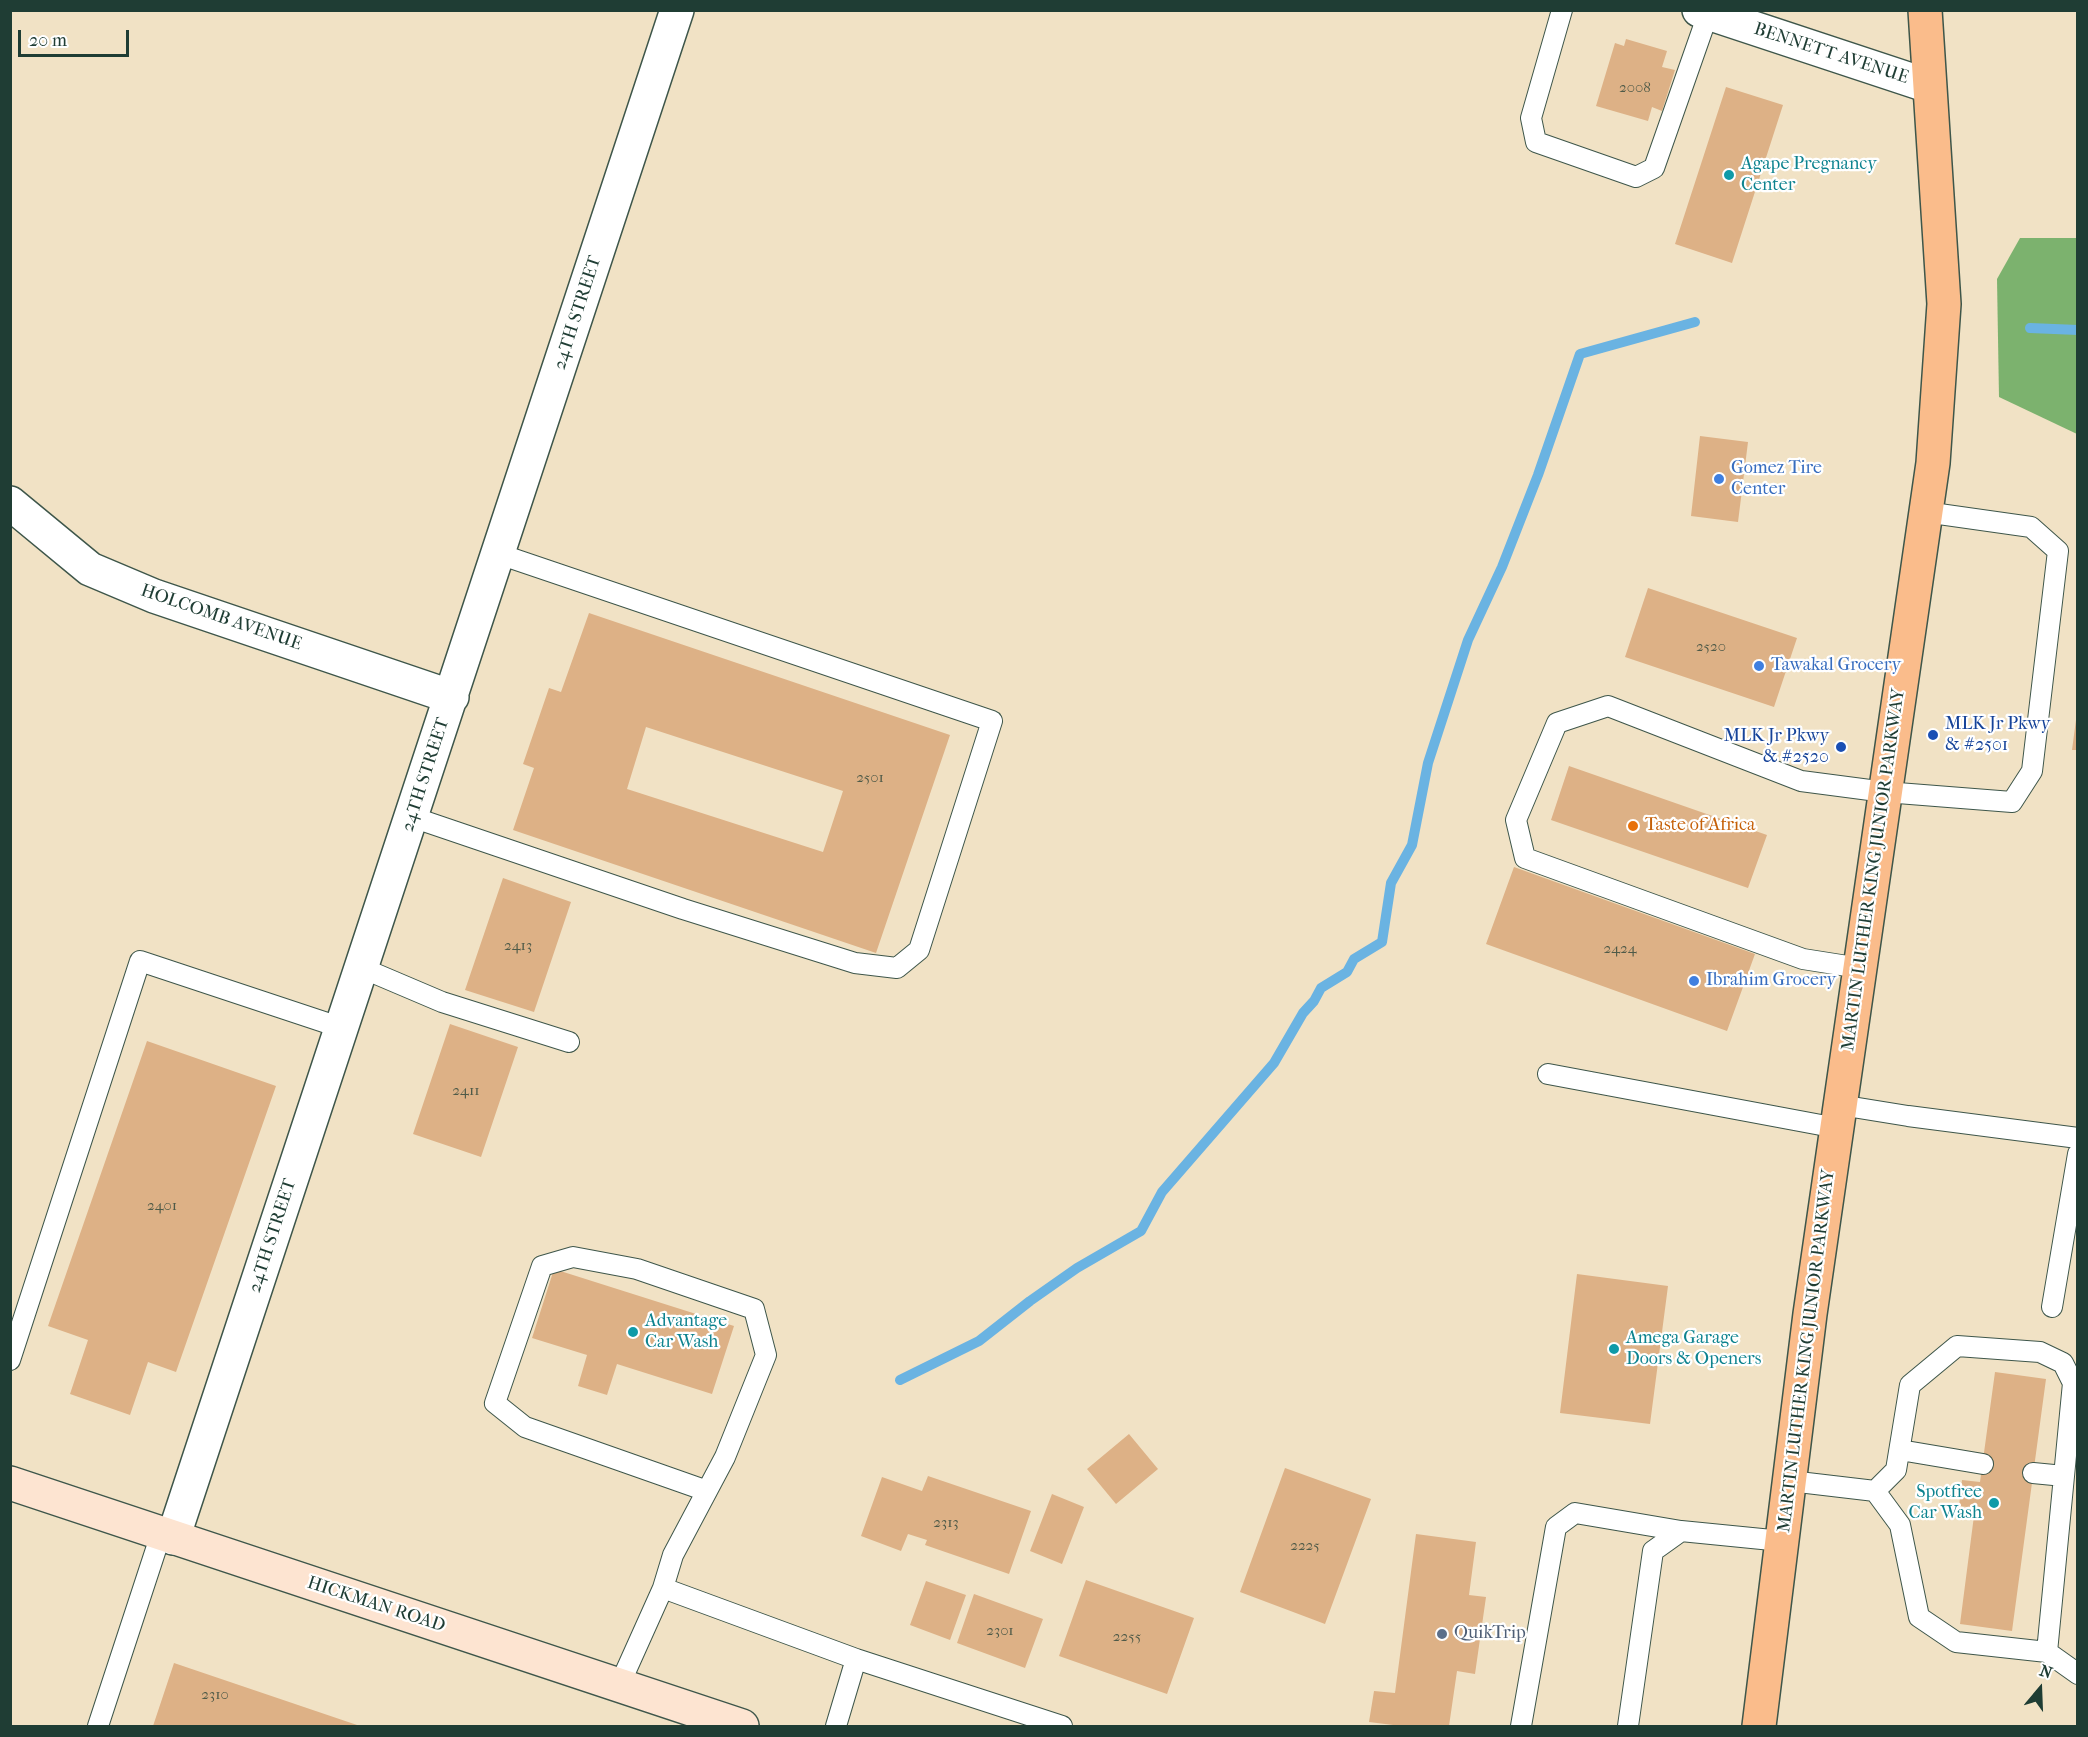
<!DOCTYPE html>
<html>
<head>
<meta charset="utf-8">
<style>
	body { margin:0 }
	#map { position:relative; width:2088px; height:1737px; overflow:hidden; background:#f1e2c5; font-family:"IM FELL French Canon",serif }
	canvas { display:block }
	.frame { position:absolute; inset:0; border:12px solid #1f3d34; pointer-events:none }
	.north { position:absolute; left:2010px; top:1659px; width:60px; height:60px; -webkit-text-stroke:4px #fff; paint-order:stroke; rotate:19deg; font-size:16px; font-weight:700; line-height:24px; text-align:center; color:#1f3d34 }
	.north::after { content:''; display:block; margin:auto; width:21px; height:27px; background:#1f3d34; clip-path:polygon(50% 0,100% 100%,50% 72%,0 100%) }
	.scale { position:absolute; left:18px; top:30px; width:111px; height:27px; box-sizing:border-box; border:3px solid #1f3d34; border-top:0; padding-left:8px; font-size:18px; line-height:21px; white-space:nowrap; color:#1f3d34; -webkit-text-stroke:4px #fff; paint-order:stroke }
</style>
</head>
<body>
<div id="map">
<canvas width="2088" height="1737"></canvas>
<div class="frame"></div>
<div class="north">N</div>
<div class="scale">20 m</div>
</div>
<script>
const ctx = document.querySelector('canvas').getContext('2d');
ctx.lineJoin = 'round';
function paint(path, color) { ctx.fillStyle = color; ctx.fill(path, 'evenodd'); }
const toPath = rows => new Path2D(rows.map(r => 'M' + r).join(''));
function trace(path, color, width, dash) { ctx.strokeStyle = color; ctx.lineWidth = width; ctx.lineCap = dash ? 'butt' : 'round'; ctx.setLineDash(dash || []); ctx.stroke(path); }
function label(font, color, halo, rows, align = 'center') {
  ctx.font = font + ' "IM FELL French Canon",serif'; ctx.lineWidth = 4.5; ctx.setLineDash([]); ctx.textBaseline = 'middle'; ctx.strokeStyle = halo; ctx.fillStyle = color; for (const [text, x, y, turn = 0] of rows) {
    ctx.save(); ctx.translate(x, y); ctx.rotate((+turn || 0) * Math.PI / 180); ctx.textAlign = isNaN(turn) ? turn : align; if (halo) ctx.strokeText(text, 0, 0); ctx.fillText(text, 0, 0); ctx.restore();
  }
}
paint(toPath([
	[2020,238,2077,238,2077,434,1999,397,1997,279]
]), '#7cb26e');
trace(toPath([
	[2030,328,2078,330],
	[900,1380,979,1341,1030,1301,1077,1268,1141,1231,1162,1192,1274,1063,1303,1013,1314,1001,1321,988,1347,972,1354,959,1382,942,1391,883,1412,845,1428,763,1468,640,1502,567,1538,475,1580,354,1695,322]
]), '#6ab3e2', 10);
paint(toPath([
	[1626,39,1667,51,1662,67,1675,70,1662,111,1652,107,1648,121,1596,106,1615,43,1624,46],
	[1726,87,1783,105,1732,263,1675,244],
	[1700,436,1748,442,1738,522,1691,516],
	[1648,588,1797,638,1774,707,1625,657],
	[589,613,950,735,876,953,513,830,534,768,523,764,549,688,561,692],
	[646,727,843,791,823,852,627,789],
	[2076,720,2078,720,2078,750,2072,750],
	[1569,766,1767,835,1748,888,1551,820],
	[1514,867,1755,954,1727,1031,1486,944],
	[503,878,571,902,534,1012,465,990],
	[450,1024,518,1047,481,1157,413,1134],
	[147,1041,276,1086,176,1372,148,1362,130,1415,70,1394,88,1340,48,1326],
	[554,1269,734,1326,712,1394,617,1364,607,1395,578,1386,587,1355,532,1338],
	[1577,1274,1668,1286,1650,1424,1560,1413],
	[1995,1372,2046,1379,2012,1631,1960,1624,1975,1508,1959,1506,1962,1480,1980,1482],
	[1129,1434,1158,1469,1116,1504,1087,1469],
	[1285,1468,1371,1499,1325,1624,1240,1592],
	[928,1476,1031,1511,1009,1574,925,1545,927,1540,908,1534,901,1551,861,1536,882,1477,922,1491],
	[1052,1494,1084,1507,1062,1564,1030,1551],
	[1416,1534,1476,1542,1469,1595,1486,1597,1475,1674,1457,1671,1449,1726,1401,1726,1369,1722,1374,1691,1395,1693],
	[1086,1580,1194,1618,1167,1694,1059,1656],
	[926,1581,966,1595,950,1640,910,1625],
	[974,1594,1043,1619,1025,1668,957,1643],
	[174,1663,360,1726,153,1726]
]), '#ddb186');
const lane = toPath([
	[1562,10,1531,118,1536,142,1636,177,1654,168,1708,14],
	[412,817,683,909,855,963,897,968,919,950,992,721,499,554],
	[362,968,442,1002,569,1042],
	[1860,968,1803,959,1525,858,1516,820,1557,723,1608,706,1801,781,1885,792,2012,802,2032,771,2058,551,2031,527,1925,512],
	[1548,1074,1837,1128],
	[1840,1105,1908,1116,2078,1138],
	[2052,1307,2078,1154],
	[10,1360,140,961,342,1028],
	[1900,1450,1983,1464],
	[2033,1473,2064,1476],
	[1790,1481,1875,1491,1900,1525,1919,1617,1956,1642,2047,1652,2078,1674],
	[1875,1491,1896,1470,1910,1385,1957,1346,2040,1352,2063,1363,2073,1383,2047,1652],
	[663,1588,856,1659],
	[619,1686,663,1588,673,1555,725,1457,766,1355,754,1309,637,1269,573,1257,542,1266,495,1403,525,1427,707,1491],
	[98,1726,161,1534],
	[836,1726,856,1659,1062,1726],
	[1521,1726,1556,1527,1575,1513,1681,1531],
	[1628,1726,1653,1551,1681,1531,1782,1541]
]);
const street = toPath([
	[1699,10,1929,86],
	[10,503,90,569,154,596,452,697],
	[173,1538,677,10]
]);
const secondary = toPath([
	[10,1483,742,1726]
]);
const primary = toPath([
	[1759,1726,1810,1314,1933,463,1944,304,1925,10]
]);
trace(lane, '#3e564a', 22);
trace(street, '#3e564a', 36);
trace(secondary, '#3e564a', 36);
trace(primary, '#3e564a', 36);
trace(lane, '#fff', 20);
trace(street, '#fff', 33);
trace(secondary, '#fde4d1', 33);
trace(primary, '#fabc8b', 33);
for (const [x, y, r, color] of [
	[1729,175,6,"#0f9aa8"],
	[1719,479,6,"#3f7fe0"],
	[1759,666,6,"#3f7fe0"],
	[1933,735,6,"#1a4fb4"],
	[1841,747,6,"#1a4fb4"],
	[1633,826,6,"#e8710a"],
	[1694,981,6,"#3f7fe0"],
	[633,1332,6,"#0f9aa8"],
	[1614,1349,6,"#0f9aa8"],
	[1994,1503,6,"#0f9aa8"],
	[1442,1634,6,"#5c6f8a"]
]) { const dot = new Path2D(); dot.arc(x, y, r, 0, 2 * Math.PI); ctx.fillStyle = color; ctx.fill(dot); trace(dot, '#fff', 2); }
label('15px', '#4e5a48', null, [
	["2008",1635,88],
	["2520",1711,647],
	["2501",870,778],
	["2413",518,946],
	["2424",1620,949],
	["2411",466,1091],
	["2401",162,1206],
	["2313",946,1523],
	["2225",1305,1546],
	["2301",1000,1631],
	["2255",1127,1637],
	["2310",215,1695]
]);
label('18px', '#1f3d34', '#fff', [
	["BENNETT AVENUE",1831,54,18],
	["24TH STREET",578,313,-72],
	["HOLCOMB AVENUE",221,618,19],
	["24TH STREET",426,775,-72],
	["MARTIN LUTHER KING JUNIOR PARKWAY",1874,870,-82],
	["24TH STREET",273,1236,-72],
	["MARTIN LUTHER KING JUNIOR PARKWAY",1807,1351,-83],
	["HICKMAN ROAD",376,1605,18]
]);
label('18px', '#0d838f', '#fff', [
	["Agape Pregnancy",1741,165],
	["Center",1741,186],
	["Advantage",645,1322],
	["Car Wash",645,1343],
	["Amega Garage",1626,1339],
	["Doors & Openers",1626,1360],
	["Spotfree",1982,1493,"right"],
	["Car Wash",1982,1514,"right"]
], 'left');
label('18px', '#366cbe', '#fff', [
	["Gomez Tire",1731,469],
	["Center",1731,490],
	["Tawakal Grocery",1771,666],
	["Ibrahim Grocery",1706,981]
], 'left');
label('18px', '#164399', '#fff', [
	["MLK Jr Pkwy",1945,725],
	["& #2501",1945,746],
	["MLK Jr Pkwy",1829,737,"right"],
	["& #2520",1829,758,"right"]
], 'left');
label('18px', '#c56008', '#fff', [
	["Taste of Africa",1645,826]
], 'left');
label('18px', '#4e5e75', '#fff', [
	["QuikTrip",1454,1634]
], 'left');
</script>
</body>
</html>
